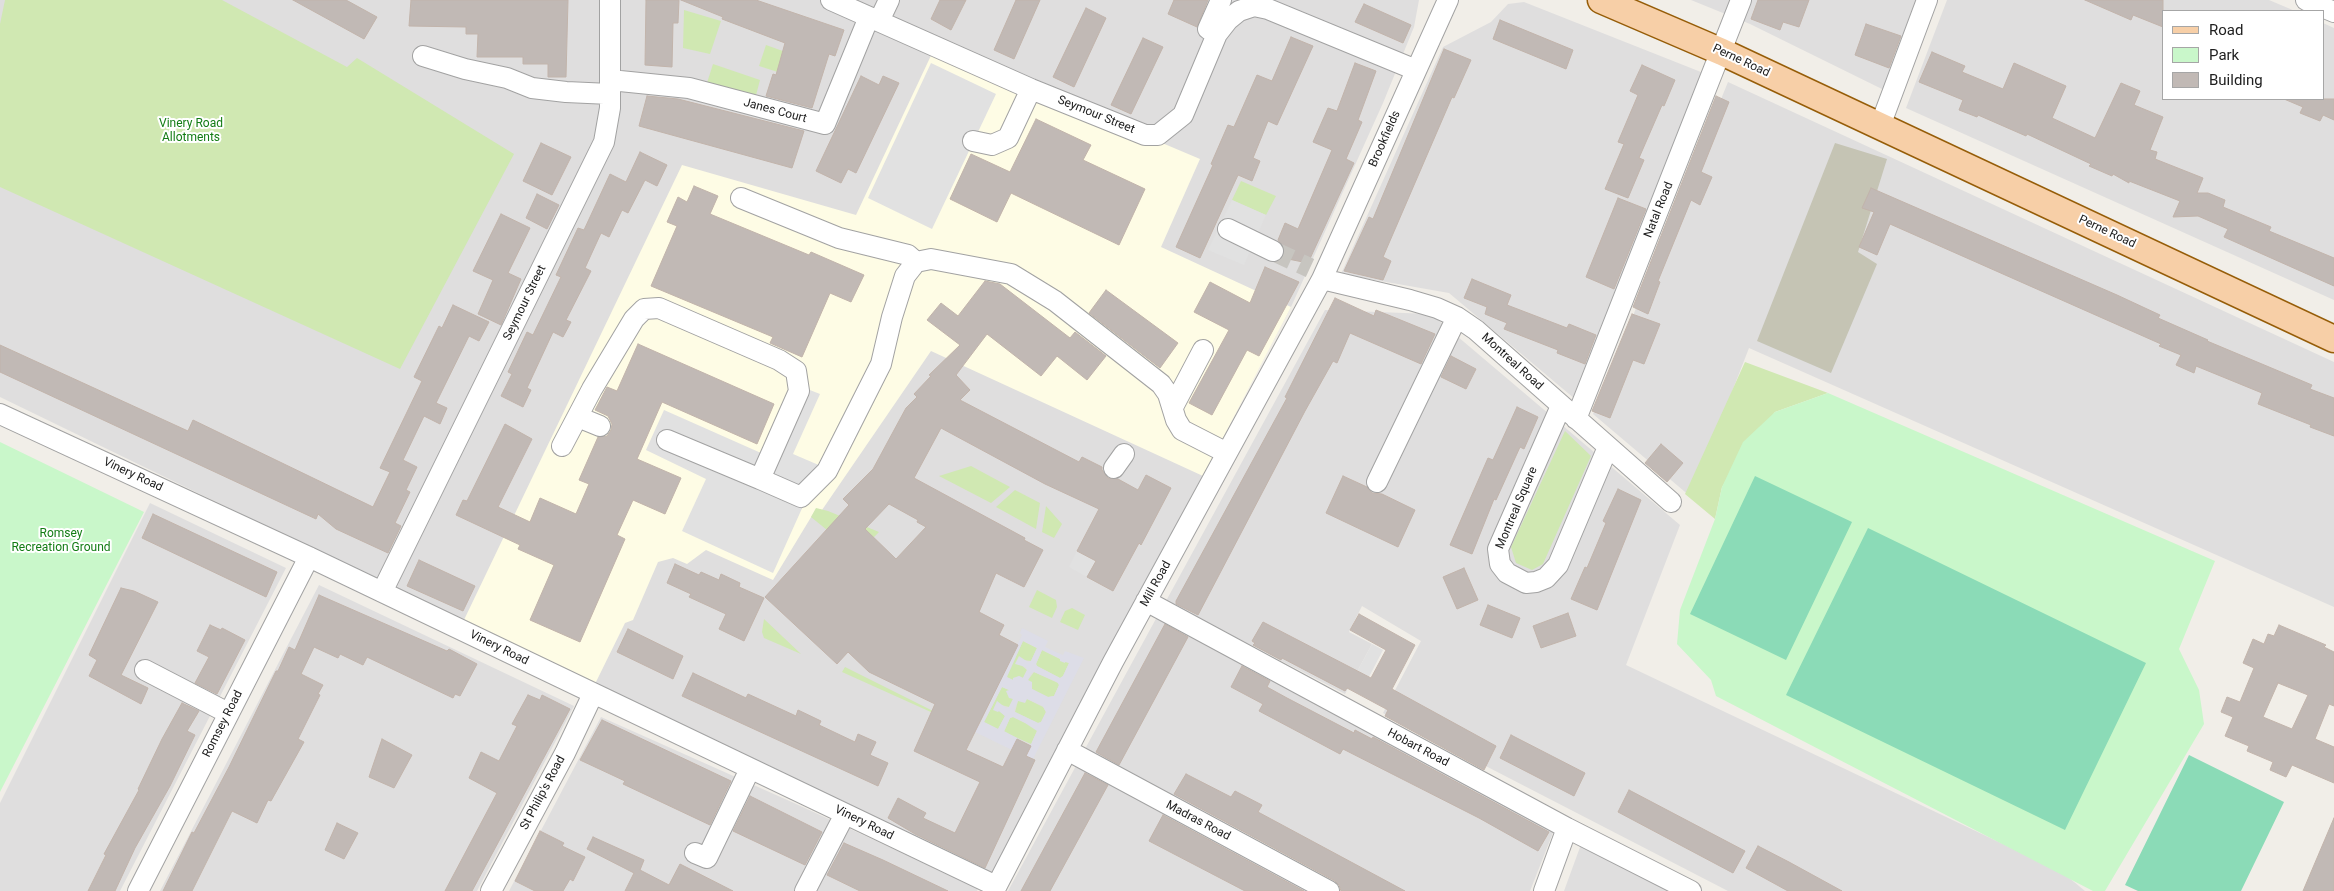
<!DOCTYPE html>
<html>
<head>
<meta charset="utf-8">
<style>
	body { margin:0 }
	#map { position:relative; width:2334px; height:891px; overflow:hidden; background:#f1eee8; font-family:Roboto,sans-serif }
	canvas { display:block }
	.legend { position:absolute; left:2162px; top:10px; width:162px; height:90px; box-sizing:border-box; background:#fff; border:1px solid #a6a6a6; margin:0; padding:6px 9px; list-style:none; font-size:15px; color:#212121 }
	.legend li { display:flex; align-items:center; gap:10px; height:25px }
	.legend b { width:25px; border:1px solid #a6a6a6 }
</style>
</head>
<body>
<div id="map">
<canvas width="2334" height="891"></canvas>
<ul class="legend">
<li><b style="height:6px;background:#f7cfa7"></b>Road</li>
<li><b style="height:14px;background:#c9f7ca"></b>Park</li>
<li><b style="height:14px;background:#c1b9b5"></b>Building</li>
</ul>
</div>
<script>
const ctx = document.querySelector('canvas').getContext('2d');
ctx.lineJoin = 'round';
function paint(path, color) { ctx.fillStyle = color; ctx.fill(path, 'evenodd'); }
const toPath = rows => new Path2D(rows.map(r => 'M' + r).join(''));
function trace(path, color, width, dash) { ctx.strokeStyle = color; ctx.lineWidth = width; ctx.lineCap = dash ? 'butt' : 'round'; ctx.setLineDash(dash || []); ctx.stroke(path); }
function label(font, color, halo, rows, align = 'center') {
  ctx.font = font + ' Roboto,sans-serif'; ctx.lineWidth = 4; ctx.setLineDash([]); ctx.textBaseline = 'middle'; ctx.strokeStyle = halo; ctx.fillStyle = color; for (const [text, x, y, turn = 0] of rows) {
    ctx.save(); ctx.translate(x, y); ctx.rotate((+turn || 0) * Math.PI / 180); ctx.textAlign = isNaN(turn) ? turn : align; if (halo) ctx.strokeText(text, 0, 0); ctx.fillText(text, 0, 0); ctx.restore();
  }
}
paint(toPath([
	[0,0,1419,0,1414,27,1383,103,1291,307,991,878,0,397],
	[1691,0,1918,0,1884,90,1750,24],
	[1947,0,2269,0,2295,11,2163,11,2163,99,2323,99,2323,23,2334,28,2334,300,1906,108],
	[1524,2,1706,74,1575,399,1449,293,1341,274,1443,47,1491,22,1508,4],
	[1728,82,2334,362,2334,607,1749,348,1691,497,1593,414],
	[1325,310,1431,314,1680,525,1626,665,2062,872,2085,891,1728,891,1383,713,1421,641,1362,606,1349,632,1372,644,1345,694,1166,601],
	[150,503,286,568,120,891,0,891,0,803],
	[319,585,574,706,477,891,160,891],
	[1158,615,1556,825,1530,891,1357,891,1085,749],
	[601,717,794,803,978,888,977,891,509,891],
	[1077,764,1314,891,1008,891],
	[1583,839,1681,891,1564,891]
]), '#dfdede');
paint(toPath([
	[935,47,1200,159,1161,247,1291,307,1203,476,931,351,822,510,816,509,773,580,706,550,687,564,673,558,658,562,633,620,625,623,595,684,463,622,682,165,856,215]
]), '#fefce5');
paint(toPath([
	[1835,143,1887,159,1858,252,1877,264,1831,373,1757,341]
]), '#c5c4b4');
paint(toPath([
	[5,0,222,0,347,67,357,58,514,154,400,369,0,187,0,24],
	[684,10,721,21,710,54,683,48],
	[766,45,794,55,787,75,759,66],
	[713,64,760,80,755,99,706,86],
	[1241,181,1276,196,1266,215,1232,200],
	[1745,362,1828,393,1775,412,1722,487,1715,519,1685,494],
	[1565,431,1591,456,1543,564,1532,570,1516,563,1511,547],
	[971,466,1010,487,991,503,939,476],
	[1015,490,1040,503,1036,529,996,507],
	[1046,506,1062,524,1054,538,1042,532],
	[816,508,828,511,879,532,873,538,827,530,811,517],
	[1037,590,1056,600,1057,607,1052,618,1029,607],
	[1072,608,1085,615,1078,630,1060,622,1065,611],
	[764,619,801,654,764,638,762,632],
	[1023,641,1037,648,1031,661,1023,660,1021,665,1027,670,1023,678,1019,676,1013,680,1006,677],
	[1042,650,1069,663,1063,676,1060,678,1037,666,1036,664],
	[845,667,973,731,842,672],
	[1034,672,1058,683,1059,685,1054,696,1048,697,1032,689,1028,680],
	[1002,687,1009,690,1013,699,1009,707,1001,705,999,711,1005,716,998,729,984,722],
	[1027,699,1043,707,1046,712,1041,722,1038,723,1015,712,1018,701],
	[1013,717,1036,728,1037,731,1031,744,1004,732,1010,718]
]), '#d0e8b2');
paint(toPath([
	[1828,393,2215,561,2179,649,2199,690,2204,724,2105,891,2093,891,1716,696,1711,680,1677,644,1680,610,1715,519,1722,487,1743,442,1775,412],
	[0,442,144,512,0,792]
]), '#c9f7ca');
paint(toPath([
	[1755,476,1852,522,1786,660,1690,614],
	[1868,528,2146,663,2065,830,1786,695],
	[2189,755,2284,802,2241,891,2138,891,2125,885]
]), '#8bdbb7');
paint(toPath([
	[931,63,996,94,932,229,868,198],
	[1232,200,1266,215,1244,265,1208,250],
	[792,383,820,394,793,454,821,466,773,573,682,531,706,479,646,450,664,410,761,453],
	[1077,551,1096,561,1087,577,1069,567],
	[1372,644,1383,650,1360,694,1348,688]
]), '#e1e1e1');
paint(toPath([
	[1022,628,1048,641,1045,647,1058,653,1063,655,1065,651,1084,658,1033,759,1026,756,1037,731,1025,723,1013,717,1010,718,1004,731,1017,738,1012,750,973,731,977,724,980,725,1022,635,1020,633],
	[1023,641,1037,648,1031,661,1028,662,1019,656,1015,664,1026,667,1027,670,1023,678,1019,676,1013,678,1013,680,1007,677],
	[1042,650,1060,659,1060,661,1065,663,1065,662,1069,663,1063,676,1060,678,1037,666,1036,664],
	[1034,672,1057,682,1059,685,1054,696,1048,697,1032,689,1032,682,1028,680,1031,673],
	[1002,687,1009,690,1006,691,1009,698,1013,699,1009,707,1006,708,997,701,993,710,998,712,999,711,1005,716,998,729,984,722],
	[1027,699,1043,706,1046,712,1041,722,1038,723,1015,712,1014,709,1018,701,1025,703]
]), '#dddde7');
const building = toPath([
	[293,0,346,0,377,17,364,39,293,0],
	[411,0,568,0,566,77,548,77,548,64,523,64,523,57,477,57,478,34,466,34,466,27,409,26,411,0],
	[646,0,679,0,678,23,673,23,672,67,645,65,646,0],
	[681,0,756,0,844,30,835,56,829,54,812,108,766,96,773,74,776,75,785,43,722,19,723,17,681,0],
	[940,0,966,0,951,30,931,19,940,0],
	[1016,0,1040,0,1014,59,994,50,1016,0],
	[1174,0,1208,0,1197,27,1168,14,1174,0],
	[1758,0,1809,0,1799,27,1783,22,1780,30,1751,19,1758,0],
	[2085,0,2163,0,2163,27,2133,15,2131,20,2085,0],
	[1364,4,1411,25,1403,43,1355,22,1364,4],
	[1086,8,1106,18,1074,87,1053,77,1086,8],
	[1500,20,1573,50,1566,69,1493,39,1500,20],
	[1866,24,1901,36,1889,68,1855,55,1866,24],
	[1291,37,1313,46,1277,125,1268,121,1253,158,1260,161,1252,181,1238,175,1200,258,1176,247,1213,165,1211,164,1228,125,1234,127,1257,75,1272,81,1291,37],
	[1143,38,1163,47,1131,114,1111,105,1143,38],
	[1444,49,1471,60,1454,98,1452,97,1383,257,1391,261,1383,280,1344,271,1369,217,1373,219,1444,49],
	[1932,52,1965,66,1962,72,2003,89,2014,63,2066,86,2052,118,2095,138,2121,83,2140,91,2134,105,2163,117,2150,150,2157,152,2155,159,2203,178,2197,193,2208,193,2225,200,2223,207,2271,227,2269,231,2334,258,2334,286,2224,237,2228,229,2198,216,2173,217,2180,201,2129,181,2129,183,2113,174,2112,176,2089,166,2091,164,2027,134,2026,136,1978,115,1977,117,1959,110,1963,100,1919,82,1932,52],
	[1355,63,1376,71,1358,120,1362,122,1346,159,1354,163,1308,263,1283,258,1285,250,1278,240,1285,223,1298,229,1332,150,1313,142,1328,108,1337,111,1355,63],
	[1642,65,1675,80,1664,106,1662,105,1639,158,1644,160,1628,198,1605,189,1624,144,1618,142,1638,95,1630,91,1642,65],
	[861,76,879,85,883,76,899,83,856,173,848,169,841,183,816,171,861,76],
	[647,96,678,99,804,131,792,168,639,126,647,96],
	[1716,96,1729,102,1701,172,1712,177,1700,205,1691,200,1658,281,1660,282,1648,314,1633,307,1716,96],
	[2284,99,2334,99,2334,120,2323,115,2320,121,2300,113,2303,107,2284,99],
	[1036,119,1091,145,1083,160,1145,189,1119,245,1011,193,997,222,950,199,971,154,1010,172,1036,119],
	[541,143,571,157,552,195,523,181,541,143],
	[640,152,667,165,657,186,645,180,628,213,622,210,609,237,601,233,585,268,591,271,566,320,571,322,563,337,553,332,527,388,531,390,523,407,501,396,512,374,508,372,527,332,533,335,561,277,556,275,578,228,584,230,610,174,626,182,640,152],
	[694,186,718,196,710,214,809,255,811,252,864,275,851,302,830,293,802,357,770,343,773,337,651,286,677,226,667,222,678,197,687,202,694,186],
	[1871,188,2117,295,2160,315,2158,318,2208,340,2207,341,2312,385,2310,389,2334,398,2334,436,2310,427,2311,425,2258,404,2262,393,2196,366,2194,373,2176,365,2181,355,2159,346,2161,344,1890,224,1877,255,1859,247,1874,212,1862,208,1871,188],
	[537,194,559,205,547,229,526,218,537,194],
	[1618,198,1646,209,1614,289,1586,277,1618,198],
	[501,214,530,228,508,273,521,279,501,325,478,314,493,280,473,271,501,214],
	[1265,267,1299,282,1259,356,1247,350,1212,415,1189,403,1229,330,1194,312,1210,282,1250,303,1265,267],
	[1472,279,1511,295,1507,305,1567,328,1569,324,1596,335,1585,364,1557,353,1558,350,1504,329,1507,323,1485,314,1487,307,1464,298,1472,279],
	[985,281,1000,284,1070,338,1075,332,1106,356,1087,380,1057,356,1041,376,987,334,956,375,970,390,960,400,1079,462,1082,457,1102,467,1102,470,1108,478,1118,479,1138,490,1146,475,1171,488,1141,545,1139,543,1113,591,1087,577,1096,561,1077,551,1099,509,1045,484,941,428,914,478,1025,538,1024,540,1043,550,1024,587,996,573,979,612,1004,625,999,635,1018,645,966,750,1003,767,1017,739,1031,746,1026,756,1035,760,985,868,915,834,888,818,898,798,926,813,923,818,955,833,980,782,914,751,935,704,869,672,848,652,837,664,765,597,849,505,843,499,873,469,906,408,917,397,914,394,931,376,929,375,960,345,927,320,941,303,958,316,985,281],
	[889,504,918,520,917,522,926,527,896,559,865,529,889,504],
	[1106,290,1178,343,1160,368,1089,313,1106,290],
	[1335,298,1374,316,1376,310,1435,334,1421,364,1350,333,1337,363,1333,361,1305,411,1198,615,1176,604,1176,601,1287,398,1285,397,1335,298],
	[453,305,489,322,479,341,469,336,436,403,447,408,440,424,424,416,403,460,417,467,406,490,410,492,395,523,401,526,388,553,336,529,318,514,316,519,0,372,0,345,188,431,193,420,373,507,390,472,380,468,422,381,414,377,439,326,442,328,453,305],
	[1632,314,1660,324,1644,364,1633,360,1610,418,1592,411,1632,314],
	[638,344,774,404,757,444,662,402,637,459,681,478,665,514,633,500,617,535,625,539,580,642,530,620,554,565,518,549,520,545,456,515,463,500,467,501,505,424,532,439,498,507,530,522,540,498,576,514,589,484,579,480,598,437,607,436,611,430,612,424,608,416,595,410,607,387,617,391,638,344],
	[1451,356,1476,369,1466,389,1441,377,1451,356],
	[1517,407,1538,417,1524,449,1520,447,1496,500,1494,499,1472,554,1450,545,1488,458,1493,460,1517,407],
	[1661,444,1683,463,1667,482,1645,463,1661,444],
	[1343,476,1367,487,1372,493,1382,494,1415,510,1398,547,1326,513,1343,476],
	[1618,489,1641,500,1597,610,1571,599,1585,567,1587,568,1606,523,1603,521,1618,489],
	[153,514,277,572,266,597,142,538,153,514],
	[419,560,475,586,463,611,407,586,419,560],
	[675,564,699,575,701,572,719,580,721,574,740,583,739,587,764,598,744,641,719,629,726,614,689,597,691,594,667,583,675,564],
	[1464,568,1478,600,1457,609,1443,577,1464,568],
	[121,588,134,591,158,602,121,675,148,688,141,704,89,676,97,660,89,655,121,588],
	[319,595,447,651,449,649,477,664,460,696,455,694,453,698,367,657,363,665,340,654,338,658,314,647,301,674,323,685,318,694,320,695,298,739,304,742,271,801,268,800,257,823,232,811,192,891,163,891,192,832,194,833,229,767,276,671,278,671,289,647,295,650,319,595],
	[1488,605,1520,618,1512,638,1480,625,1488,605],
	[1568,613,1576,636,1541,648,1533,626,1568,613],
	[1359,614,1415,645,1392,689,1496,746,1484,770,1385,716,1388,710,1347,688,1345,691,1282,658,1281,660,1253,645,1255,643,1252,641,1263,622,1371,678,1386,650,1350,630,1359,614],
	[1165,624,1188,637,1119,765,1096,752,1165,624],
	[210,625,221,630,222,628,245,640,217,694,195,683,209,657,197,651,210,625],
	[2279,625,2326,645,2324,647,2334,652,2334,706,2329,704,2315,739,2334,747,2334,783,2292,765,2286,777,2270,770,2273,762,2247,751,2249,746,2225,736,2233,717,2221,712,2227,697,2240,702,2254,668,2243,663,2253,639,2264,644,2268,634,2274,636,2279,625],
	[2278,683,2308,695,2292,729,2263,717,2278,683],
	[628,629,683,656,673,679,617,652,628,629],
	[1242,666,1270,681,1267,687,1287,698,1354,733,1355,730,1372,739,1373,737,1549,832,1538,851,1479,818,1343,749,1340,754,1259,711,1263,704,1231,687,1242,666],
	[693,673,746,698,748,694,796,716,798,710,821,721,819,725,855,742,858,734,876,742,870,755,888,763,878,786,682,696,693,673],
	[528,695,540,700,542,695,570,709,472,891,445,891,497,793,469,778,481,752,499,761,517,726,512,724,528,695],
	[182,703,199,711,187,731,195,735,170,786,135,848,115,891,88,891,106,855,104,854,139,790,138,789,162,739,182,703],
	[602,720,731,781,710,825,623,784,625,781,580,760,602,720],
	[1511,735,1585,773,1574,796,1500,758,1511,735],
	[382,739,412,755,394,788,369,777,382,739],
	[1085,773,1108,785,1050,891,1021,891,1085,773],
	[1186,774,1231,797,1235,791,1262,805,1258,812,1405,891,1341,891,1339,885,1335,881,1174,794,1186,774],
	[1629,790,1745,851,1733,873,1618,812,1629,790],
	[750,796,822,832,805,865,733,831,750,796],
	[1163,815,1304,891,1245,891,1149,841,1163,815],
	[2334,818,2334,891,2303,891,2334,818],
	[337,823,358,833,344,859,325,850,337,823],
	[540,831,564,843,562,846,585,857,573,881,570,879,563,891,535,891,515,881,540,831],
	[593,837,644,860,640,870,669,885,680,864,733,891,625,891,634,873,587,849,593,837],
	[844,843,883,860,948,891,860,891,827,875,844,843],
	[1758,846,1789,862,1842,891,1788,891,1746,868,1758,846]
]);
paint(building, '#c1b9b5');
trace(building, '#c2b4ab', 1);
trace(toPath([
	[1273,251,1310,268]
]), '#c7c5c0', 20, [20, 10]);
const minor = toPath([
	[831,0,1031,89,1145,135,1158,135,1183,115,1217,34,1228,20,1239,11,1254,6,1268,9,1416,70],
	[2306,0,2334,12],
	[879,21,889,0],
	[1217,34,1208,29,1221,0],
	[423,56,465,69,507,78,532,88,566,92,610,94],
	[610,80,689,88,825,124,869,17],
	[1880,126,1927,0],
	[973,141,992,145,1008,138,1031,89],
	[741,198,839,238,908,255,916,262],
	[1228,229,1273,251],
	[1322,279,1410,300,1437,308,1457,317,1476,330,1671,502],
	[1561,406,1498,549,1500,564,1507,573,1526,583,1536,582,1546,578,1558,565,1608,447],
	[1173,407,1203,350],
	[0,414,309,557,996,886],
	[578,417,600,426],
	[1576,419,1741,0],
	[562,446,592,389,634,319,644,309,659,308,779,360,796,371,799,391,760,479,667,440],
	[1114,468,1124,454],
	[760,479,801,497,827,471,881,364,892,317,905,276,916,262,931,259,1011,274,1055,301,1161,384,1168,394,1176,420,1182,430,1227,453],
	[1377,482,1457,317],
	[382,592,604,142,610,108,610,0],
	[1146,601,1567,828,1691,891],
	[145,670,228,713],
	[1067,750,1329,891],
	[695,853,707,858,750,769],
	[138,891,309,557],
	[491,891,565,753,593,694],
	[805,891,845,814],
	[994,891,1113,662,1322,279,1448,0],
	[1544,891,1567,828]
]);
const major = toPath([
	[1601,0,1722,52,2334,339]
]);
trace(minor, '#a2a2a2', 22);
trace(major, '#965d08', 29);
trace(minor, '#fff', 20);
trace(major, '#f7cfa7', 26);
label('12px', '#212121', '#fff', [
	["Perne Road",1741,61,25],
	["Janes Court",775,111,15],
	["Seymour Street",1096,115,22],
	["Brookfields",1385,139,-66],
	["Natal Road",1659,210,-68],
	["Perne Road",2107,232,25],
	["Seymour Street",525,303,-64],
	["Montreal Road",1512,362,42],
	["Vinery Road",133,475,25],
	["Montreal Square",1517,508,-67],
	["Mill Road",1156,584,-61],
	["Vinery Road",499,648,26],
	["Romsey Road",223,724,-63],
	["Hobart Road",1418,748,28],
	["St Philip's Road",543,793,-62],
	["Madras Road",1198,821,28],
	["Vinery Road",864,823,26]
]);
label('12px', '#127c14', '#fff', [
	["Vinery Road",191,124],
	["Allotments",191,138],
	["Romsey",61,534],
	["Recreation Ground",61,548]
]);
</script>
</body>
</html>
